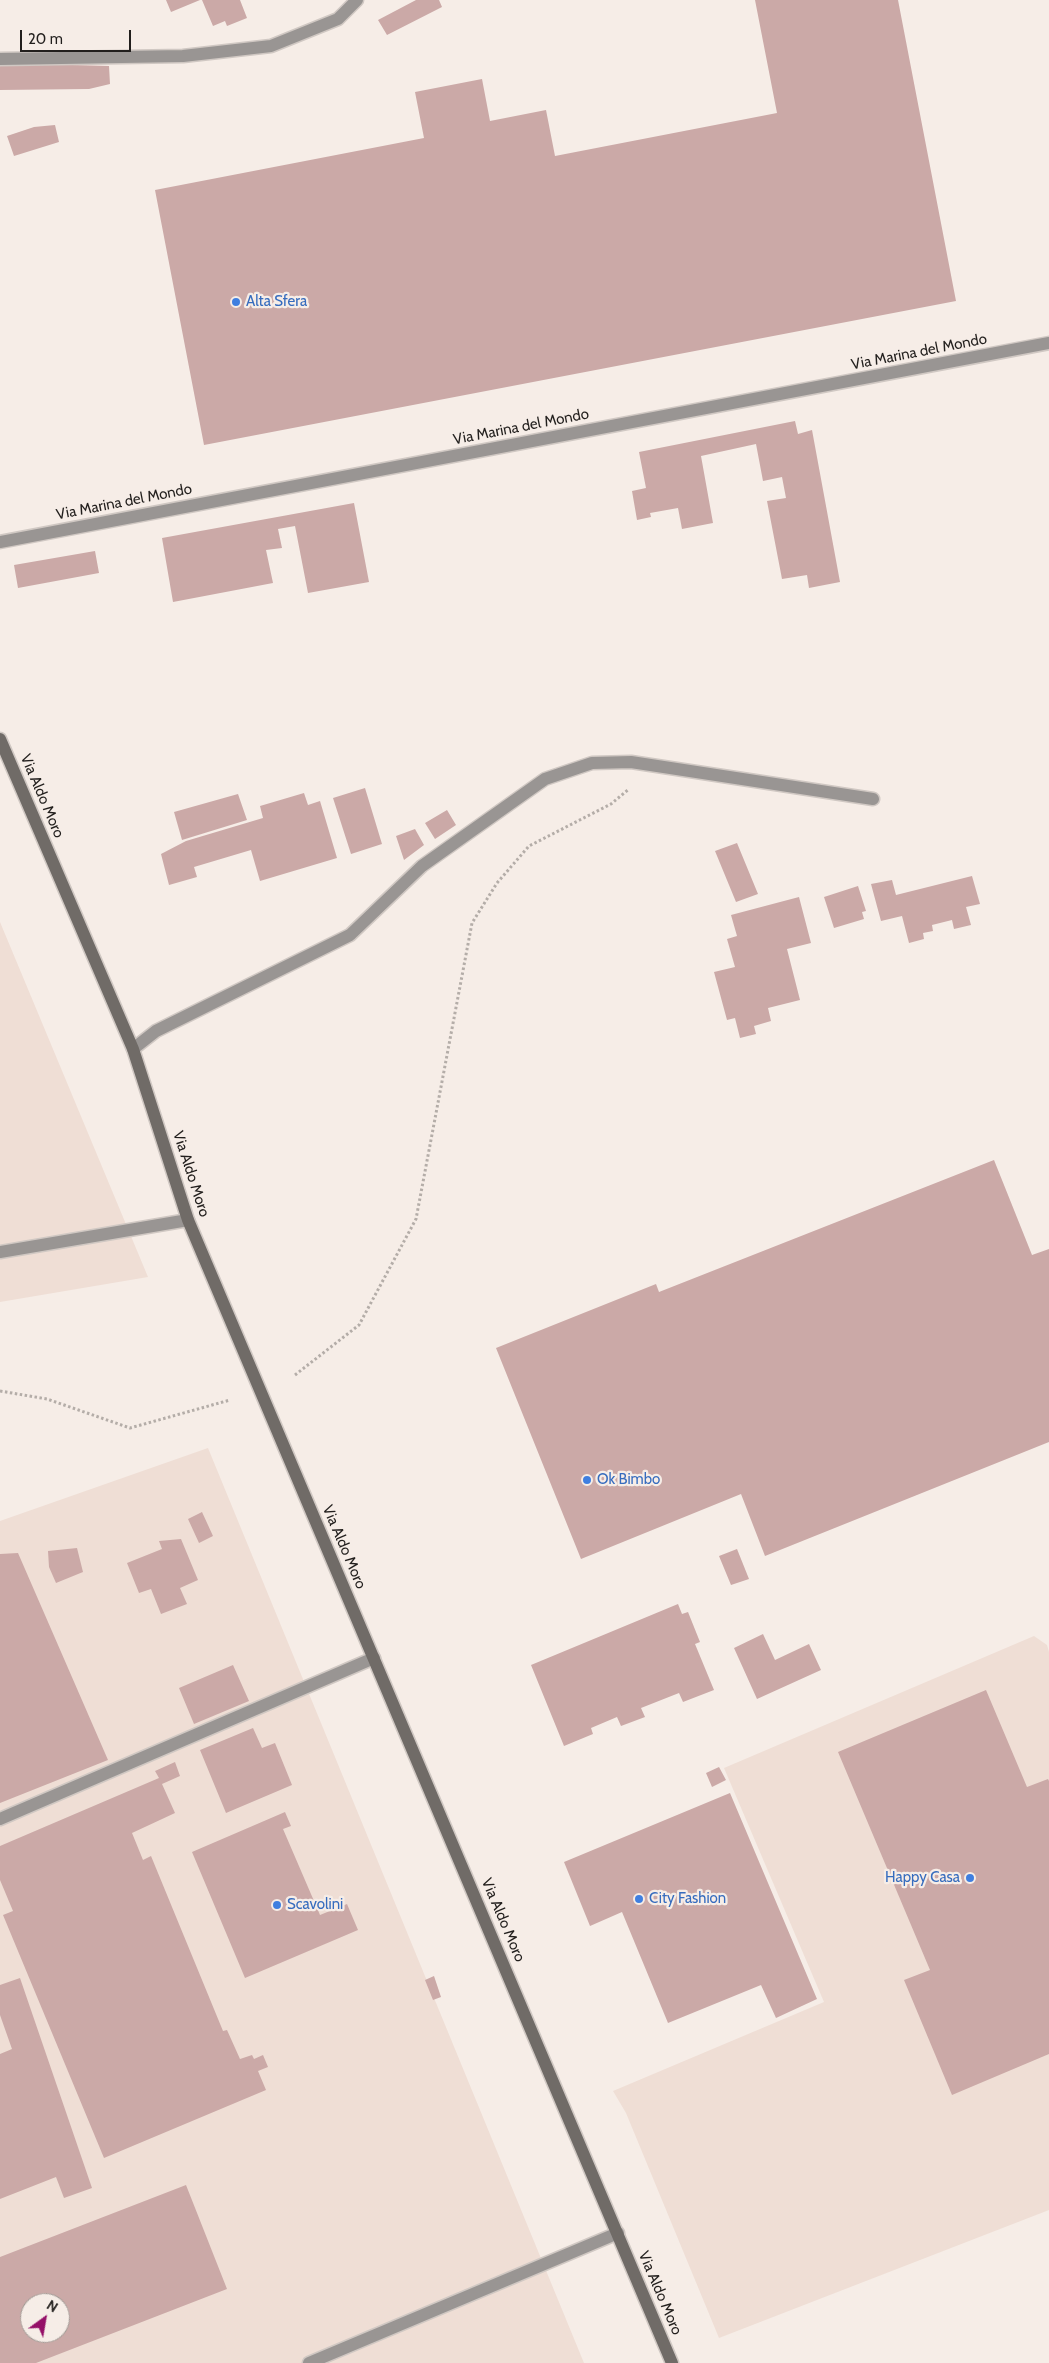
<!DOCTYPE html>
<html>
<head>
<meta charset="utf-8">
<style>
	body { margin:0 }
	#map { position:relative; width:1049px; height:2363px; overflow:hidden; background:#f6ede7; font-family:Cabin,sans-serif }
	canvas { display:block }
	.north { position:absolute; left:20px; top:2293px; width:50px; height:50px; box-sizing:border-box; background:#f6ede7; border:1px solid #a19b96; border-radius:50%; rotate:32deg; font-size:14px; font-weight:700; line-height:20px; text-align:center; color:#221f1d }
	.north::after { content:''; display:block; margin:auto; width:18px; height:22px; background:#951068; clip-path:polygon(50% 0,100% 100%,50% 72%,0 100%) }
	.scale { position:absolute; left:20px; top:30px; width:111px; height:22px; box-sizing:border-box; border:2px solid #221f1d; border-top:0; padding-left:6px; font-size:15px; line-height:18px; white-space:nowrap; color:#221f1d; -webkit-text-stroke:4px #f6ede7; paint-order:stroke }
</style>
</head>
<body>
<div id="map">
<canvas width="1049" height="2363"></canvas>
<div class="north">N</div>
<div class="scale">20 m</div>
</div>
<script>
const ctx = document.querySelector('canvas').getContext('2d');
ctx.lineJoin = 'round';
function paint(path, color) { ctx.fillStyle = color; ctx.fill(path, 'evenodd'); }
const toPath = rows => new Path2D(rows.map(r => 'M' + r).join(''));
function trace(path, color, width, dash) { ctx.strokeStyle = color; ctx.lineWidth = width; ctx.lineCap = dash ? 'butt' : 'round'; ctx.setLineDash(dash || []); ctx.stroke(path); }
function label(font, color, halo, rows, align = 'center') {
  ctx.font = font + ' Cabin,sans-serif'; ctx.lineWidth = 4.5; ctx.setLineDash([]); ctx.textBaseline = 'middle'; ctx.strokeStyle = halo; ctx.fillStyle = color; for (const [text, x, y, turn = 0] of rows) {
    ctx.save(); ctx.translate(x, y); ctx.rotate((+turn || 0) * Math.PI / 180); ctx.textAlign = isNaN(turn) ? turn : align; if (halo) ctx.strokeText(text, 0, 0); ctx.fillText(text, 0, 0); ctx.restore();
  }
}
paint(toPath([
	[0,922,148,1277,0,1302],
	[208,1448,584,2363,0,2363,0,1521],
	[30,2303,60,2303,60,2333,30,2333],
	[1034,1636,1047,1645,1049,1652,1049,2210,719,2338,626,2113,613,2091,824,2002,724,1768]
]), '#efded5');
paint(toPath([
	[166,0,200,0,171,12],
	[202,0,240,0,247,18,227,26,225,21,213,26],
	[416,0,439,0,442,7,387,35,378,20],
	[755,0,898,0,956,301,204,445,155,190,424,138,415,92,482,79,490,121,546,110,555,156,777,113],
	[0,63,109,66,110,84,89,89,0,90],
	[55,125,59,142,14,156,7,136,34,127],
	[795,421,798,434,812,430,840,582,809,588,807,575,782,579,767,501,786,498,782,477,763,481,756,444,701,456,713,523,682,529,678,508,650,513,651,517,637,520,632,491,646,488,639,452],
	[354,503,369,582,308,593,295,526,278,529,282,548,266,550,273,583,173,602,162,538],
	[95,551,99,573,18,588,14,565],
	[365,788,382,844,351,854,333,798],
	[304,793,308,805,320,801,337,858,260,881,251,850,194,867,197,877,169,885,161,854,186,841,263,818,260,806],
	[238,794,247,820,182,840,174,812],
	[447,810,456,825,435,839,425,823],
	[415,829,424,845,404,860,396,836],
	[737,843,758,894,736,902,715,851],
	[972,876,980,904,966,907,971,925,954,929,952,920,932,925,933,931,923,933,924,939,909,943,902,916,881,921,871,884,892,880,896,895],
	[858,886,866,911,862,912,864,919,834,928,824,897],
	[799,897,811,943,787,949,800,1000,768,1008,771,1021,754,1026,756,1034,740,1038,735,1018,727,1020,714,972,735,967,727,939,737,936,731,915],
	[994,1160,1032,1255,1049,1249,1049,1442,765,1556,741,1494,581,1559,496,1348,656,1284,659,1292],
	[202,1512,213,1536,199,1543,188,1519],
	[181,1539,198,1580,180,1588,187,1604,161,1614,151,1589,139,1593,127,1563,162,1549,159,1541],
	[77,1548,83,1572,56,1583,49,1567,48,1551],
	[737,1549,749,1579,731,1585,719,1556],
	[18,1553,108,1760,0,1803,0,1554],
	[678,1604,682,1614,688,1612,700,1642,695,1644,714,1690,683,1702,679,1693,641,1708,645,1717,621,1726,617,1717,591,1728,593,1734,564,1746,531,1665],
	[763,1634,775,1660,809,1644,821,1670,757,1699,734,1648],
	[233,1665,249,1701,194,1724,179,1688],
	[986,1690,1027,1787,1048,1779,1049,1781,1049,2054,952,2095,904,1980,930,1970,838,1752],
	[253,1728,262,1748,275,1743,292,1785,226,1813,200,1750],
	[175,1762,180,1776,162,1784,175,1813,132,1833,143,1860,151,1856,223,2031,227,2030,240,2059,252,2055,254,2059,263,2055,268,2067,258,2071,266,2090,104,2158,3,1915,13,1911,0,1880,0,1846,159,1778,155,1771],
	[719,1767,726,1780,712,1787,706,1773],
	[730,1793,817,1999,776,2018,761,1985,668,2023,622,1912,590,1926,564,1862],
	[285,1812,291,1826,283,1829,320,1915,347,1904,358,1930,245,1978,192,1852],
	[434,1976,441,1997,433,2000,425,1980],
	[20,1978,92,2188,64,2198,56,2177,0,2199,0,2054,12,2049,0,2015,0,1985],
	[186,2185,227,2289,36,2363,0,2363,0,2257],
	[30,2303,60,2303,60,2333,30,2333]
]), '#cba9a7');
const service = toPath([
	[0,59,183,56,271,46,338,19,357,0],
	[0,1819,374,1658]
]);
const minor = toPath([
	[133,1049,156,1031,350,935,422,866,545,779,592,763,631,762,873,799],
	[0,1252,188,1220],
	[309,2363,618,2233]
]);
const tertiary = toPath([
	[0,542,1049,343]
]);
const secondary = toPath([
	[0,739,133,1049,188,1220,672,2363]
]);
trace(service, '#d0c8c3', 15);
trace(minor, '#d0c8c3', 15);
trace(tertiary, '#d0c8c3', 15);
trace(secondary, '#d0c8c3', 15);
trace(toPath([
	[295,1375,359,1325,416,1219,472,923,497,883,529,846,611,804,629,789],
	[0,1391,47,1399,130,1428,230,1400]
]), '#b4ada8', 3, [2.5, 2.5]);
trace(service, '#999593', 12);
trace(minor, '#999593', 12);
trace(tertiary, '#999593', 12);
trace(secondary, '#706b67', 12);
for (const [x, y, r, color] of [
	[236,302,5,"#3f7fe0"],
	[587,1480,5,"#3f7fe0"],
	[970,1878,5,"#3f7fe0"],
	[639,1899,5,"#3f7fe0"],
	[277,1905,5,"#3f7fe0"]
]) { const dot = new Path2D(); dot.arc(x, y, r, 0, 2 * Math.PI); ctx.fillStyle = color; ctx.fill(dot); trace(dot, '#f6ede7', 2); }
label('15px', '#366cbe', '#f6ede7', [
	["Alta Sfera",246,302],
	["Ok Bimbo",597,1480],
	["Happy Casa",960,1878,"right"],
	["City Fashion",649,1899],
	["Scavolini",287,1905]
], 'left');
label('15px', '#221f1d', '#f6ede7', [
	["Via Marina del Mondo",919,352,-11],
	["Via Marina del Mondo",521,427,-11],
	["Via Marina del Mondo",124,502,-11],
	["Via Aldo Moro",42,796,67],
	["Via Aldo Moro",191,1174,72],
	["Via Aldo Moro",344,1547,67],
	["Via Aldo Moro",503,1920,67],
	["Via Aldo Moro",660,2293,67]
]);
</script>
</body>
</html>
